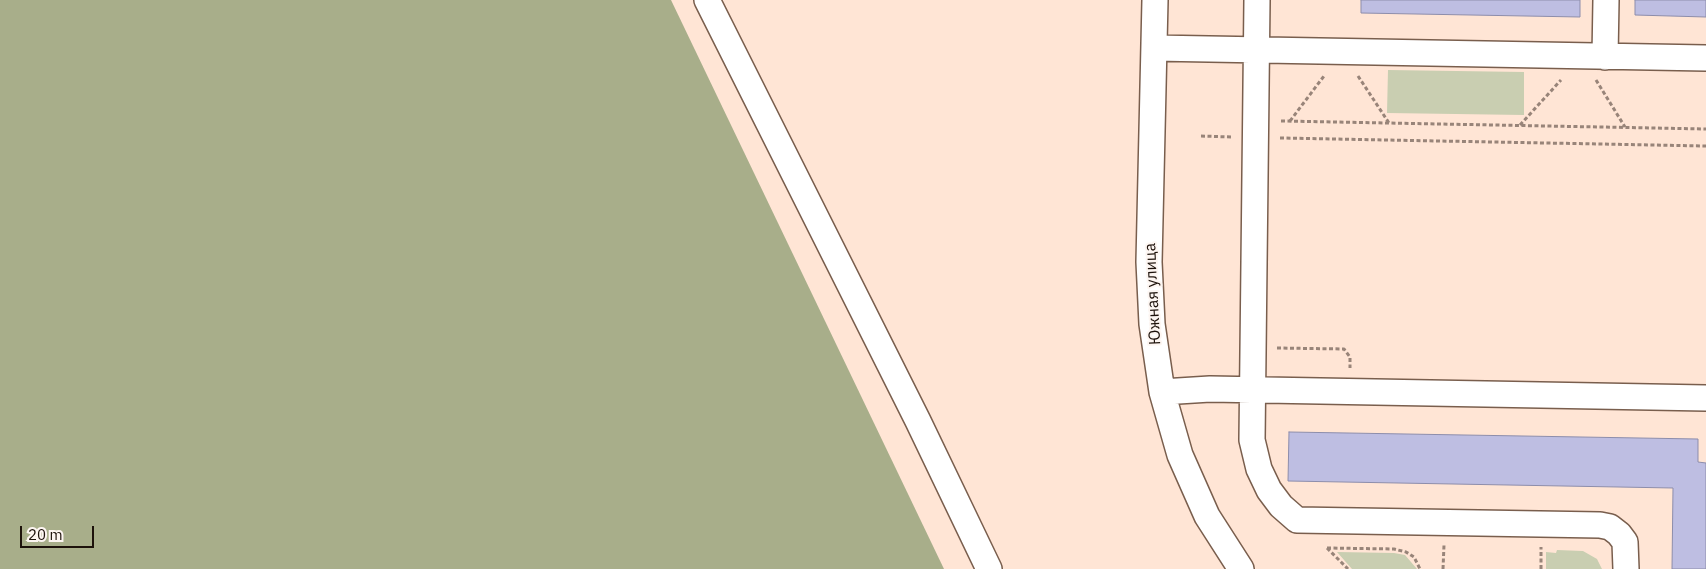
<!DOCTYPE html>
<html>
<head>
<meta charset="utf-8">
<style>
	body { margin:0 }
	#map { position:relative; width:1706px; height:569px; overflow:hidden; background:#ffe5d5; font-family:"IBM Plex Sans",sans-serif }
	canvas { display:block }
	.scale { position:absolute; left:20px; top:526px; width:74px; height:22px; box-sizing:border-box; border:2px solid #1d120b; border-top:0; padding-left:6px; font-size:15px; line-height:18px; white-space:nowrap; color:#1d120b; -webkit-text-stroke:4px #fdf6f2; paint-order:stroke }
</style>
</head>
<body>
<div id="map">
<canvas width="1706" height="569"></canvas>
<div class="scale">20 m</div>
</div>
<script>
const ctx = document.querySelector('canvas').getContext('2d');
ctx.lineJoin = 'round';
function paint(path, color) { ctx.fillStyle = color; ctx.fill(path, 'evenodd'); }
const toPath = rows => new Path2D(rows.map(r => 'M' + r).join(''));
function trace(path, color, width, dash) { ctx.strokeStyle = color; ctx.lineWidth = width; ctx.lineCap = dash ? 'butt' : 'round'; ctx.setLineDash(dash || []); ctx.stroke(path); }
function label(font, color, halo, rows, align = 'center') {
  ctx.font = font + ' "IBM Plex Sans",sans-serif'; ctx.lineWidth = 4; ctx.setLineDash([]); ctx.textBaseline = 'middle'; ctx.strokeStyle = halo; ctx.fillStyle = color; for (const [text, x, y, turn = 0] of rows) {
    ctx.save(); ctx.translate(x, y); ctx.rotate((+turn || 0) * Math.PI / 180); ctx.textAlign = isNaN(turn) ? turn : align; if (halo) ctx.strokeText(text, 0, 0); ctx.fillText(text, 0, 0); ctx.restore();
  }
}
paint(toPath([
	[1388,70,1524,72,1524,115,1387,113],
	[1557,550,1583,551,1597,559,1602,569,1546,569,1546,552,1556,553],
	[1337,552,1394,553,1405,555,1417,569,1352,569]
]), '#c9ceb1');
paint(toPath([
	[0,0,671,0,944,569,0,569]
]), '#a8ae8a');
const building = toPath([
	[1361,0,1580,0,1580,17,1361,13,1361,0],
	[1635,0,1706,0,1706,17,1635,15,1635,0],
	[1289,432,1698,439,1698,462,1706,463,1706,569,1672,569,1673,488,1288,481,1289,432]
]);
paint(building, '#bebee2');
trace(building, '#8d8dab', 1);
const minor = toPath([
	[707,0,918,421,989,569],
	[1155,0,1149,262,1152,324,1162,392,1180,455,1207,516,1241,569],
	[1257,0,1252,440,1259,469,1269,490,1281,506,1297,520,1600,525,1610,527,1619,534,1625,542,1626,569],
	[1154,48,1706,58],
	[1605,57,1606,0],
	[1162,392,1210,389,1706,398]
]);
trace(minor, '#795e4d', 28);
trace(toPath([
	[1358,76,1389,123],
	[1596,80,1625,127],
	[1281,121,1706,129],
	[1290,121,1324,76],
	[1520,125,1561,80],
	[1201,136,1231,137],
	[1280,138,1706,146],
	[1277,348,1344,349,1350,357,1350,368],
	[1327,548,1394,549,1406,552,1414,557,1420,569],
	[1327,548,1348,569],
	[1443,569,1444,545],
	[1541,569,1541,547]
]), '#988479', 3, [4, 2.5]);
trace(minor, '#fff', 25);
label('16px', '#1d120b', '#fdf6f2', [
	["Южная улица",1153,294,-93]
]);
</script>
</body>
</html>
